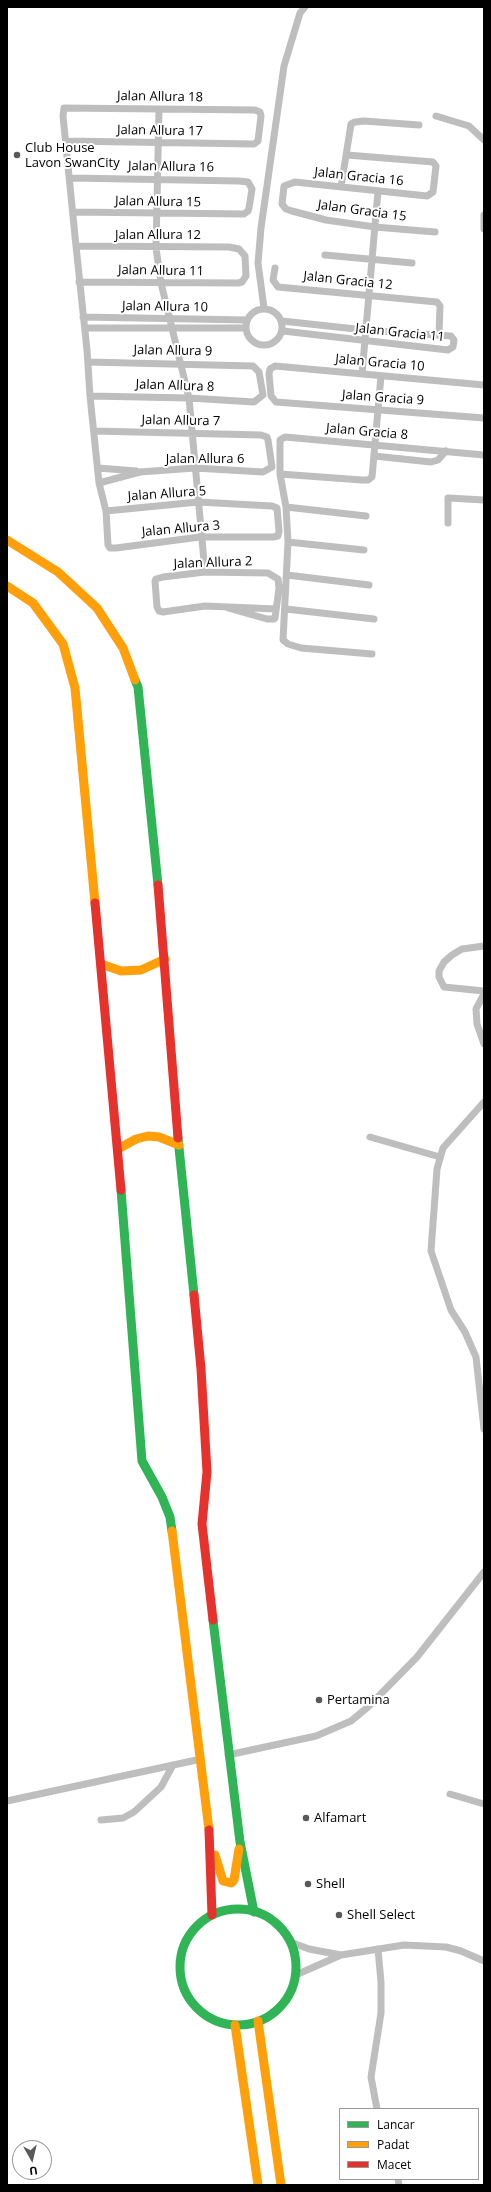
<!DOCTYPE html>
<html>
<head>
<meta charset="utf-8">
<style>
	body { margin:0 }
	#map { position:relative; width:491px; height:2192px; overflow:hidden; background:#fff; font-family:"Open Sans",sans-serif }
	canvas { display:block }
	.frame { position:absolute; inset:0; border:8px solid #000; pointer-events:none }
	.legend { position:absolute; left:339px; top:2108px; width:140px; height:72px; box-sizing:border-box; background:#fff; border:1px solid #999; margin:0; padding:5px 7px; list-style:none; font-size:12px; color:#000 }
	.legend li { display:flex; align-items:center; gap:8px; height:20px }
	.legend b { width:20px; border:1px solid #999 }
	.north { position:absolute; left:12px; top:2140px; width:40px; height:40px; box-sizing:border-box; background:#fff; border:1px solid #999; border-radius:50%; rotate:172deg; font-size:11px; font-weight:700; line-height:16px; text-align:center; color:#000 }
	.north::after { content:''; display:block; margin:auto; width:14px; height:18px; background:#595959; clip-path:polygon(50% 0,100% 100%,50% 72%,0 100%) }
</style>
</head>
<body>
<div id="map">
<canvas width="491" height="2192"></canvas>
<div class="frame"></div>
<ul class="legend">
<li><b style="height:5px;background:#30b455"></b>Lancar</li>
<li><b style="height:5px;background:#ff9f0a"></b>Padat</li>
<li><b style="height:5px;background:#e5322d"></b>Macet</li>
</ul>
<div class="north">U</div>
</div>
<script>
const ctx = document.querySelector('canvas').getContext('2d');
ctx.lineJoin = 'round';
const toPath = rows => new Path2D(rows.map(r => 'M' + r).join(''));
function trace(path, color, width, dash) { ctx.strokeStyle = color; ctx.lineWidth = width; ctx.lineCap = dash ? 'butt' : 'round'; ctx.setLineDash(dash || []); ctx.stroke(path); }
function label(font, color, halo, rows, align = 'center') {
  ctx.font = font + ' "Open Sans",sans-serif'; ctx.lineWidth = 4; ctx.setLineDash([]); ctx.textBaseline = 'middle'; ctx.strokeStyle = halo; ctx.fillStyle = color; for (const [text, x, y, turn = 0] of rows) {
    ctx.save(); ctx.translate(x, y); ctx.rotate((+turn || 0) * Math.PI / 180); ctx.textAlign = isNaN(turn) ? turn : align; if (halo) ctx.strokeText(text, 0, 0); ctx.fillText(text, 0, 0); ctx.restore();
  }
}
trace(toPath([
	[159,109,156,248,161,283,189,398,205,572],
	[436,116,469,126,484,140],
	[66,141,254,144,258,141,261,116,260,112,255,110,64,108,63,116,76,246,87,350,90,396,99,483,106,511,108,545,110,548,116,548,200,537,273,537,278,536,279,531,277,508,272,506,198,502,106,511],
	[347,155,433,162,436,166,433,192,427,196,295,182,284,186,282,204,286,209,292,211,326,220,375,227,435,232],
	[70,178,239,181,248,182,252,189,249,208,248,211,244,214,73,212],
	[341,187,351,124,355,122,364,121,419,125],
	[484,215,484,229],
	[76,246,229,247,239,249,245,256,246,276,242,282,238,283,79,282],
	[325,255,412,263],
	[275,268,273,280,278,287,437,302,440,306,439,335],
	[264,308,258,263,261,228,284,66,300,13,305,7],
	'246 327a18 18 0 1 1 36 0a18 18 0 1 1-36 0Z',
	[83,317,247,320],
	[282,321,365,330,451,336,454,340,453,347,448,350,283,331],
	[85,328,246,328],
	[88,362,253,366,259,372,263,395,254,402,189,398,90,396],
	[362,374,378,191],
	[484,385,275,366,270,369,269,374,271,396,276,402,484,418],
	[94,431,261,435,267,437,268,440,272,467,263,472,195,468,140,472,99,483],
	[374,456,431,462,438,460,446,451],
	[98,468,136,471],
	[280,474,362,480,368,480,372,477,381,376],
	[286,507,366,516],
	[448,523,448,498,484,500],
	[288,542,364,550],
	[287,575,369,585],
	[228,608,267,619,274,619,275,618,279,588,278,579,268,573,205,572,163,577,156,579,155,581,157,607,159,611,163,612,205,606,276,609],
	[286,609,374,619],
	[372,654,301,648,288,644,283,640,288,542,286,507,280,474,280,440,285,437,484,455],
	[484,946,462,949,452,955,444,962,439,971,439,977,444,987,484,991],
	[484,994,476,1009,477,1024,484,1044],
	[484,1102,443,1148,437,1169,431,1251,451,1310,465,1332,476,1357,484,1429],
	[370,1137,440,1157],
	[228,1755,316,1736,351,1721,368,1707,417,1657,484,1572],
	[450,1794,484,1804],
	[7,1801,201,1759],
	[101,1820,123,1818,134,1812,161,1787,173,1765],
	[293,1943,309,1949,341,1955],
	[298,1974,341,1955,404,1945,446,1947,461,1951,484,1961],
	[377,2109,371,2077,381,2013,381,1982,378,1949],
	[398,2179,399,2185]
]), '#bebebe', 7);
trace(toPath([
	[135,680,138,687,158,885],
	[178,1138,194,1295],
	[121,1190,142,1461,162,1497,170,1517,172,1531],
	[213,1620,240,1842,254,1912],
	'180 1967a58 58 0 1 1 116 0a58 58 0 1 1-116 0Z'
]), '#30b455', 9);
trace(toPath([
	[7,540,58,572,97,608,123,648,135,680],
	[7,586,33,603,63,644,75,688,95,903],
	[101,964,121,971,141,970,165,959],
	[118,1149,136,1139,148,1136,159,1137,179,1145],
	[172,1531,209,1830],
	[215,1855,223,1881,231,1883,234,1880,239,1849],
	[258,2021,281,2185],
	[235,2025,258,2185]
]), '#ff9f0a', 9);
trace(toPath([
	[158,885,178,1138],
	[95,903,121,1190],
	[194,1295,201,1369,207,1472,202,1524,213,1620],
	[209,1830,212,1915]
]), '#e5322d', 9);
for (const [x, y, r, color] of [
	[17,155,4,"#595959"],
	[319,1700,4,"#595959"],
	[306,1818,4,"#595959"],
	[308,1884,4,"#595959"],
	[339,1915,4,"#595959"]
]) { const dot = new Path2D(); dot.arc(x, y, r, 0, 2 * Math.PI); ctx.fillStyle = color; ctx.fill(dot); trace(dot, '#fff', 1.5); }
label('13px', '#000', '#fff', [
	["Jalan Allura 18",160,97,1],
	["Jalan Allura 17",160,131,1],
	["Jalan Allura 16",171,167,1],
	["Jalan Gracia 16",359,177,6],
	["Jalan Allura 15",158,202,1],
	["Jalan Gracia 15",362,211,8],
	["Jalan Allura 12",158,235],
	["Jalan Allura 11",161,271,1],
	["Jalan Gracia 12",348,281,6],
	["Jalan Allura 10",165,307,1],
	["Jalan Gracia 11",400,333,6],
	["Jalan Allura 9",173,351,1],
	["Jalan Gracia 10",380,363,5],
	["Jalan Allura 8",175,386,2],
	["Jalan Gracia 9",383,398,4],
	["Jalan Allura 7",181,421,1],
	["Jalan Gracia 8",367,432,5],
	["Jalan Allura 6",205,459],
	["Jalan Allura 5",167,494,-4],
	["Jalan Allura 3",181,529,-5],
	["Jalan Allura 2",213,563,-2]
]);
label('13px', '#000', '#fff', [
	["Club House",25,148],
	["Lavon SwanCity",25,163],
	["Pertamina",327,1700],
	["Alfamart",314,1818],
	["Shell",316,1884],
	["Shell Select",347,1915]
], 'left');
</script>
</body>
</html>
